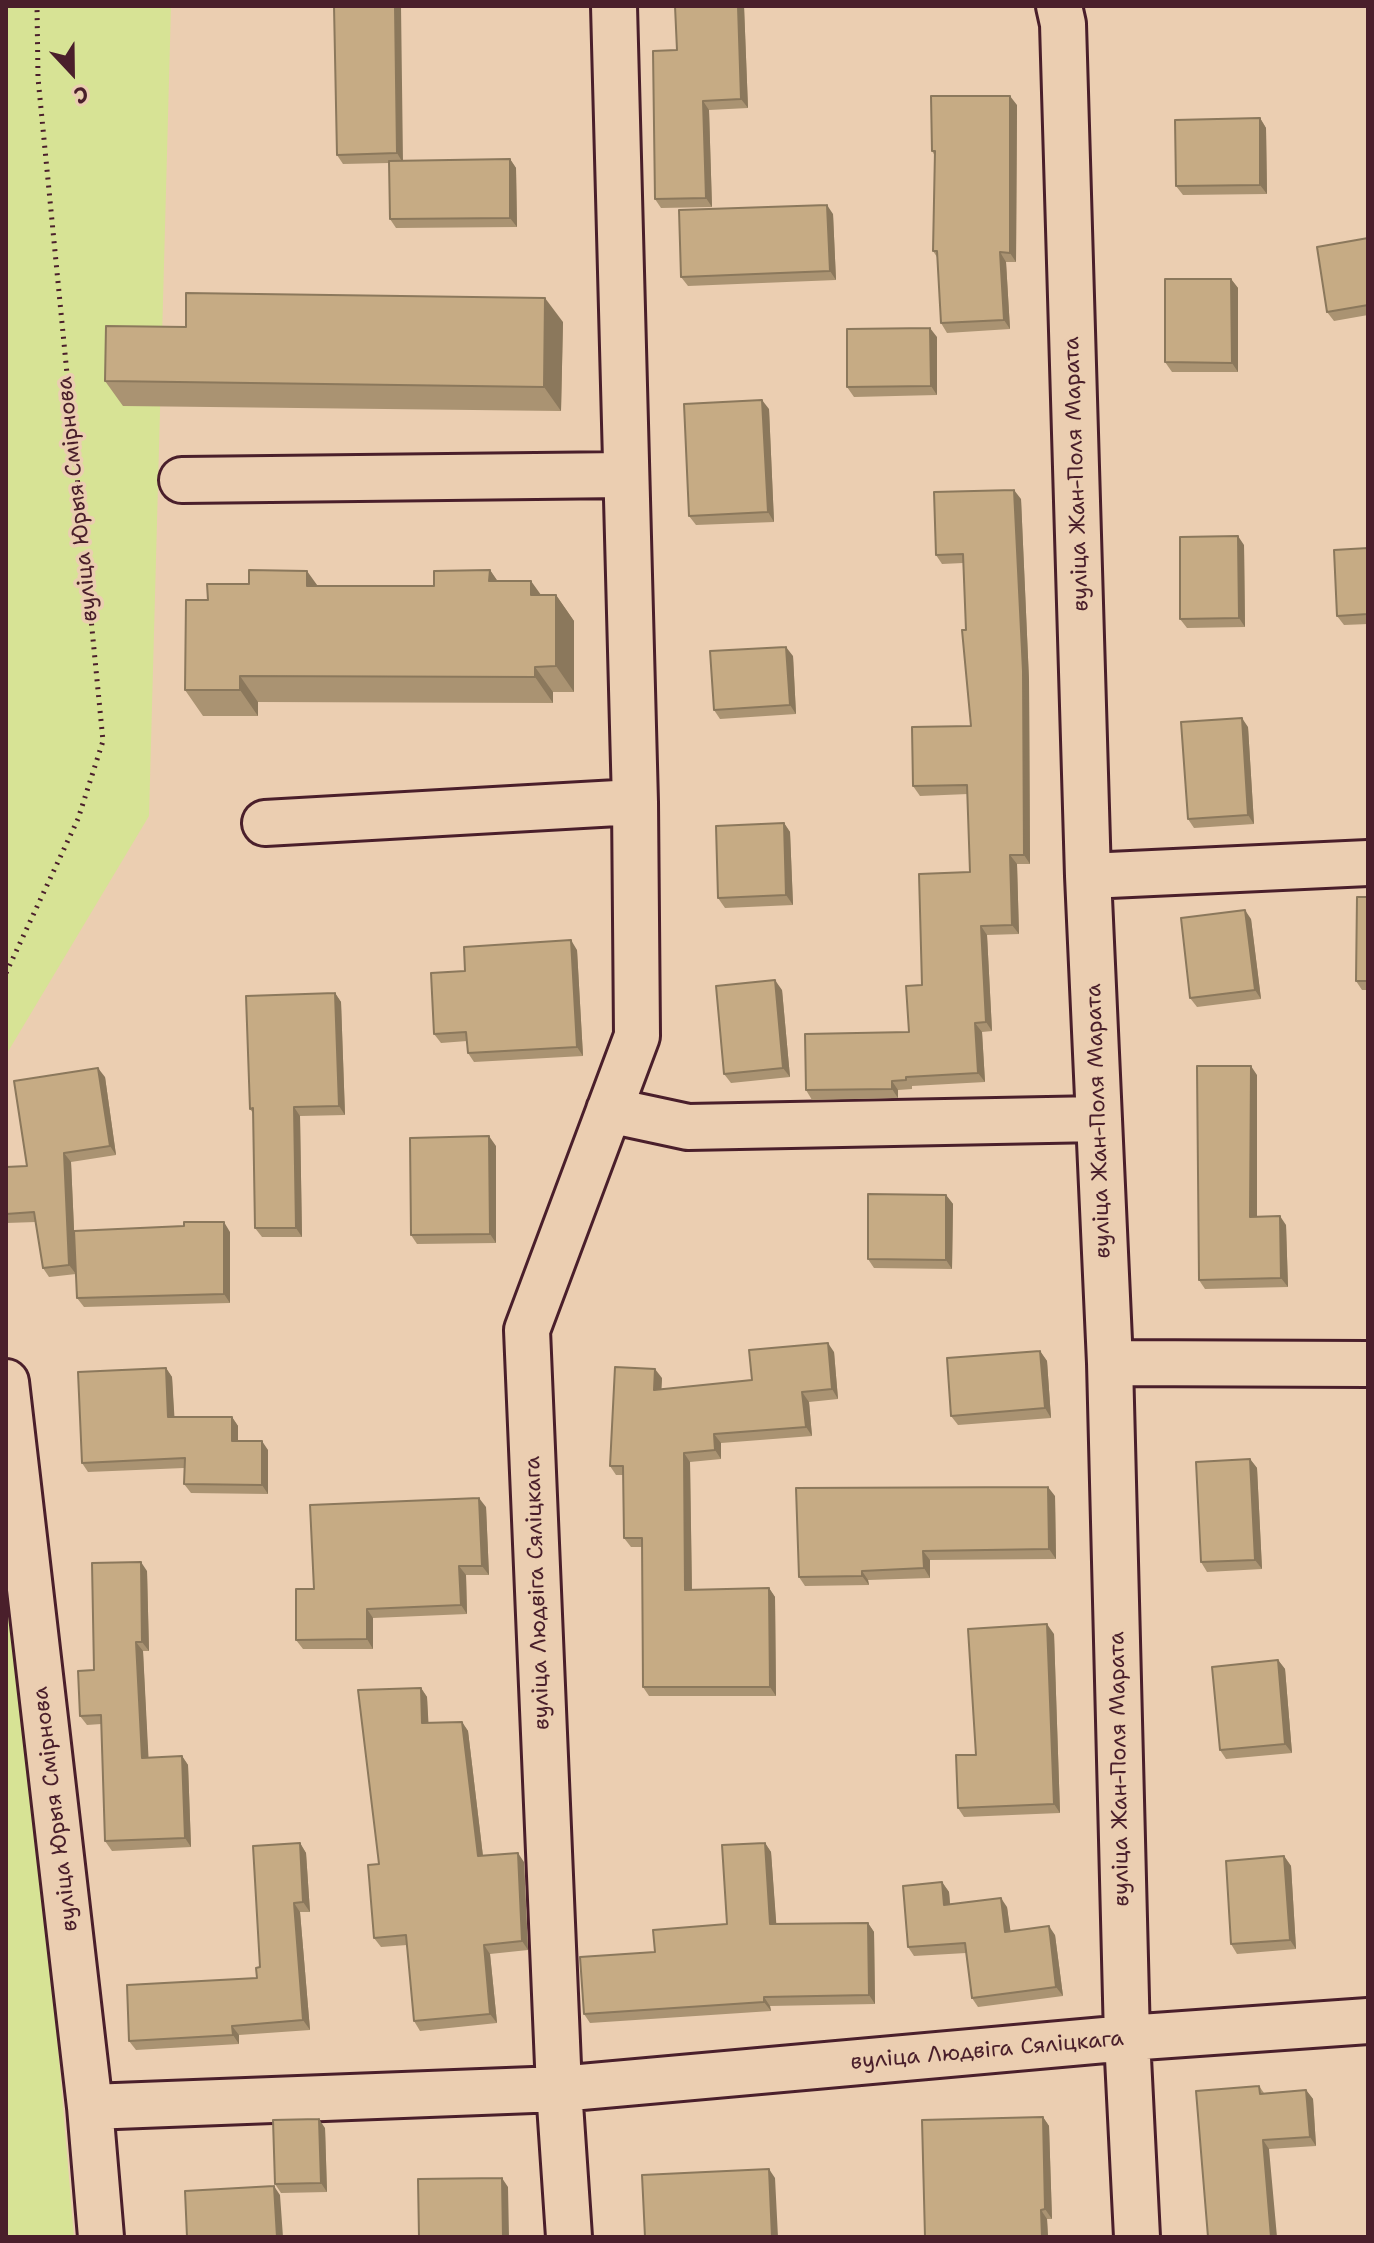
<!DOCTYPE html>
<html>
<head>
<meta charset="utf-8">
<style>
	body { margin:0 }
	#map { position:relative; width:1374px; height:2243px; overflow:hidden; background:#ebceb1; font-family:"Shantell Sans",sans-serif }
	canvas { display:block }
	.frame { position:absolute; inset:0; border:8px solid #4a1f2b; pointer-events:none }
	.north { position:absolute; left:32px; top:32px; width:80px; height:80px; -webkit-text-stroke:6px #ebceb1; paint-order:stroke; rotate:158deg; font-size:22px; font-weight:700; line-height:32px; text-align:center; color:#4a1f2b }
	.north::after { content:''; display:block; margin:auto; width:28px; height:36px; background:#4a1f2b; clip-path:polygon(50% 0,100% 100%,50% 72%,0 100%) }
</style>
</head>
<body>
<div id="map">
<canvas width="1374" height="2243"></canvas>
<div class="frame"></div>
<div class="north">С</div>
</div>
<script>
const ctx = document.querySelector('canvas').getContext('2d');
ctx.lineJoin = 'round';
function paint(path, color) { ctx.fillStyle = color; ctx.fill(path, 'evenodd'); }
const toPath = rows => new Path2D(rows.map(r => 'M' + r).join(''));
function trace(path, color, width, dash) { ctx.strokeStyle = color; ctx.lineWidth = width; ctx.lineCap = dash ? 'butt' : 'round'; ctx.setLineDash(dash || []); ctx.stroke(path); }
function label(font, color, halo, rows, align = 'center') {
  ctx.font = font + ' "Shantell Sans",sans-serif'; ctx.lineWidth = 7; ctx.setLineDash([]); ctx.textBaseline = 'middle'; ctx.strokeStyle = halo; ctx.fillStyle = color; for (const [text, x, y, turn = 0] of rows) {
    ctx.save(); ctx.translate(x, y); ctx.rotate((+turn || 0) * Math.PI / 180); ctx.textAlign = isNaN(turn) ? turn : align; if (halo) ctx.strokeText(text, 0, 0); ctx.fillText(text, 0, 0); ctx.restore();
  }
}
paint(toPath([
	[6,6,171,6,149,816,6,1055],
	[6,1578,27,1677,74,2237,6,2237]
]), '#d7e395');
const minor = toPath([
	[1059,6,1063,24,1088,876,1110,1363,1127,2038,1137,2237],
	[182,480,624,475],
	[265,823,635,802],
	[1088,876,1368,863],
	[609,1110,688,1127,1099,1119],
	[1110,1363,1368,1364],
	[6,1382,90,2107,101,2237],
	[90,2107,559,2089,1127,2038,1368,2021],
	[569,2237,559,2089,527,1330,637,1036,635,802,614,6]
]);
trace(minor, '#4a1f2b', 50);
trace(toPath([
	[6,973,78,819,103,741,38,78,37,6]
]), '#4a1f2b', 5, [2, 6]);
trace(minor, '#ebceb1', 44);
paint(toPath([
	[334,6,403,161,510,159,516,168,517,227,396,228,390,219,389,163,343,164,337,155],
	[675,6,744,6,748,108,709,110,712,207,661,208,655,199,677,50],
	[1017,105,1016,262,1006,262,1010,329,947,333,941,323,937,257,933,251,935,156,932,151],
	[1260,118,1266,128,1267,194,1183,195,1176,186],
	[833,214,836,280,688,286,681,277],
	[1368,238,1368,315,1334,321,1327,312],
	[1231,279,1238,288,1238,372,1172,372,1165,362],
	[563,322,561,411,123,406,105,381],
	[937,337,937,395,854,397,847,387],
	[769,409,774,522,696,525,689,516],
	[1021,499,1029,680,1030,864,1017,864,1019,934,987,935,992,1031,982,1032,985,1082,912,1086,912,1089,898,1090,898,1098,812,1100,806,1090,909,1032,922,985,970,872,968,794,920,796,913,786,971,726,963,563,942,564,936,555],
	[1244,545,1245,627,1187,628,1180,619],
	[1368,548,1368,624,1344,625,1337,616],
	[490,570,497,581,541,595,556,595,574,621,574,692,553,692,553,703,258,702,258,716,203,716,185,690,208,600,318,586,434,586],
	[793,656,796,714,720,719,714,710],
	[1248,727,1254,824,1194,828,1188,819],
	[784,823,790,832,793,905,725,908,718,898],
	[1368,897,1368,990,1362,990,1356,981],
	[1251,919,1261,999,1197,1007,1190,998],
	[577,950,583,1056,474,1062,468,1053,467,1041,441,1043,434,1034,465,971],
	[782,990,790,1077,731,1083,724,1074],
	[335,993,341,1002,345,1115,300,1116,302,1237,262,1237,255,1228,253,1113,250,1109],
	[1257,1075,1257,1217,1286,1225,1288,1287,1205,1289,1199,1280],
	[105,1077,116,1155,71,1162,76,1274,49,1277,43,1268,36,1222,6,1223,6,1167,27,1166],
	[496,1146,496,1243,417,1244,411,1235],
	[946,1195,953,1204,952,1269,874,1268,868,1259],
	[230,1232,230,1303,84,1307,77,1298],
	[1040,1351,1047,1361,1051,1418,958,1425,951,1416],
	[834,1352,838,1399,809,1402,812,1436,721,1443,721,1459,690,1462,692,1590,769,1588,775,1597,776,1696,649,1696,643,1687,642,1547,631,1547,624,1538,623,1475,616,1475,610,1466,662,1378,661,1389,752,1380],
	[166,1368,172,1377,174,1417,232,1417,238,1426,238,1441,268,1450,268,1494,191,1493,184,1484,184,1468,88,1472,82,1463],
	[1250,1459,1257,1468,1262,1569,1207,1572,1201,1562],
	[1055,1496,1056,1559,930,1560,930,1578,868,1580,869,1585,805,1586,799,1577],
	[486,1507,489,1575,466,1575,467,1614,373,1618,373,1649,303,1649,296,1640,314,1589],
	[147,1571,149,1651,143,1651,148,1758,182,1756,188,1765,191,1847,112,1851,105,1841,101,1724,87,1725,80,1716,94,1670],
	[1054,1634,1060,1813,964,1817,958,1808,976,1755],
	[1278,1660,1285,1669,1292,1753,1226,1759,1220,1750],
	[421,1688,427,1697,428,1723,462,1722,468,1731,483,1856,524,1862,528,1950,490,1954,497,2023,420,2031,414,2021,407,1945,381,1947,374,1938,379,1864],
	[300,1843,306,1853,310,1912,300,1912,310,2030,239,2035,239,2044,136,2050,129,2041,257,1978],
	[765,1843,771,1852,776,1924,868,1923,874,1932,875,2004,770,2006,771,2011,590,2023,584,2014,655,1952,727,1924],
	[1284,1856,1291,1866,1296,1949,1237,1954,1231,1944],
	[942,1882,949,1892,950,1905,1007,1907,1010,1932,1055,1935,1063,1996,978,2007,972,1998,966,1953,914,1956,908,1947],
	[1259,2086,1264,2093,1306,2090,1313,2099,1316,2146,1269,2149,1208,2237],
	[1043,2117,1049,2126,1052,2219,1047,2219,1048,2237,925,2237],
	[325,2128,327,2192,281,2193,275,2184]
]), '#aa9372');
paint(toPath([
	[395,6,401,6,403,163,397,153],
	[738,6,744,6,748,108,741,99],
	[1010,96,1017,105,1016,262,1010,253],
	[703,101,709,110,712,207,706,198],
	[1260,118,1266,128,1267,194,1260,185],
	[510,159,516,168,517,227,510,218],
	[827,205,833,214,836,280,830,271],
	[1000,252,1006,262,1010,329,1004,320],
	[1231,279,1238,288,1238,372,1232,363],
	[545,298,563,322,561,411,544,387],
	[930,328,937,337,937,395,931,386],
	[762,400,769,409,774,522,768,512],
	[1014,490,1021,499,1029,680,1030,864,1024,855],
	[1238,536,1244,545,1245,627,1239,618],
	[490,570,508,596,489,581],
	[307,571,325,596,307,586],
	[531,581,549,606,531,595],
	[556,595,574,621,574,692,556,666],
	[786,647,793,656,796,714,790,705],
	[535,667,553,692,553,703,535,677],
	[240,676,258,702,258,716,240,690],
	[1242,718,1248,727,1254,824,1248,815],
	[784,823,790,832,793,905,786,895],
	[1010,855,1017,864,1019,934,1012,925],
	[1245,910,1251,919,1261,999,1255,990],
	[981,926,987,935,992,1031,986,1022],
	[571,940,577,950,583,1056,577,1047],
	[775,980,782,990,790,1077,783,1068],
	[335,993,341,1002,345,1115,339,1106],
	[975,1023,982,1032,985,1082,978,1073],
	[1251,1066,1257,1075,1257,1226,1250,1217],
	[98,1068,105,1077,116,1155,110,1146],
	[892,1081,898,1090,898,1098,892,1089],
	[294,1107,300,1116,302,1237,296,1228],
	[489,1136,496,1146,496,1243,490,1234],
	[64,1153,71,1162,76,1274,69,1265],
	[946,1195,953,1204,952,1269,946,1260],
	[1280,1216,1286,1225,1288,1287,1281,1278],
	[224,1222,230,1232,230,1303,224,1294],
	[828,1343,834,1352,838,1399,832,1389],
	[1040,1351,1047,1361,1051,1418,1045,1408],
	[166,1368,172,1377,175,1426,168,1417],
	[655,1369,662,1378,661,1399,654,1390],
	[802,1392,809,1402,812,1436,806,1427],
	[232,1417,238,1426,238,1450,232,1441],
	[714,1434,721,1443,721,1459,715,1450],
	[262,1441,268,1450,268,1494,262,1485],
	[684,1453,690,1462,692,1599,685,1590],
	[1250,1459,1257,1468,1262,1569,1255,1560],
	[1048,1487,1055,1496,1056,1559,1049,1549],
	[479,1498,486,1507,489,1575,482,1566],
	[923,1551,930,1560,930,1578,924,1568],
	[141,1562,147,1571,149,1651,142,1642],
	[459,1566,466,1575,467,1614,461,1605],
	[862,1571,868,1580,869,1585,862,1576],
	[769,1588,775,1597,776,1696,770,1687],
	[367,1609,373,1618,373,1649,367,1639],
	[1047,1624,1054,1634,1060,1813,1054,1804],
	[136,1642,143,1651,149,1767,142,1758],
	[1278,1660,1285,1669,1292,1753,1285,1744],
	[421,1688,427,1697,429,1732,422,1723],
	[462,1722,468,1731,484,1865,478,1856],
	[182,1756,188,1765,191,1847,185,1838],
	[300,1843,306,1853,310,1912,303,1902],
	[765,1843,771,1852,777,1933,770,1924],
	[518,1853,524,1862,528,1950,522,1941],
	[1284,1856,1291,1866,1296,1949,1290,1940],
	[942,1882,949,1892,951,1915,944,1905],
	[1001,1898,1007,1907,1012,1941,1005,1932],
	[294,1903,300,1912,310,2030,303,2020],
	[868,1923,874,1932,875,2004,869,1995],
	[1049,1926,1055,1935,1063,1996,1056,1987],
	[484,1945,490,1954,497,2023,490,2014],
	[764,1997,770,2006,771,2011,764,2002],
	[232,2026,239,2035,239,2044,233,2035],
	[1306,2090,1313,2099,1316,2146,1310,2137],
	[1043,2117,1049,2126,1052,2219,1045,2209],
	[319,2119,325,2128,327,2192,321,2183],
	[1263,2140,1269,2149,1277,2237,1271,2237],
	[769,2169,775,2178,778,2237,772,2237],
	[502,2178,508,2187,509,2237,503,2237],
	[274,2186,280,2195,283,2237,277,2237],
	[1041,2210,1047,2219,1048,2237,1042,2237]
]), '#8b785c');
const building = toPath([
	[334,6,395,6,397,153,337,155,334,6],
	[675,6,738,6,741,99,703,101,706,198,655,199,653,51,677,50,675,6],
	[931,96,1010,96,1010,253,1000,252,1004,320,941,323,937,251,933,251,935,151,932,151,931,96],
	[1260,118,1260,185,1176,186,1175,120,1260,118],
	[510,159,510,218,390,219,389,161,510,159],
	[827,205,830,271,681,277,679,210,827,205],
	[1368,238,1368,305,1327,312,1317,247,1368,238],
	[1165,279,1231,279,1232,363,1165,362,1165,279],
	[186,293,545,298,544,387,105,381,106,326,186,327,186,293],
	[930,328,931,386,847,387,847,329,930,328],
	[762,400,768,512,689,516,684,404,762,400],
	[1014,490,1023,671,1024,855,1010,855,1012,925,981,926,986,1022,975,1023,978,1073,906,1077,906,1080,892,1081,892,1089,806,1090,805,1034,909,1032,906,986,922,985,919,874,970,872,967,785,913,786,912,727,971,726,962,630,966,630,963,554,936,555,934,492,1014,490],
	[1238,536,1239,618,1180,619,1180,537,1238,536],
	[1368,548,1368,614,1337,616,1334,550,1368,548],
	[249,570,307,571,307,586,434,586,434,571,490,570,489,581,531,581,531,595,556,595,556,666,535,667,535,677,240,676,240,690,185,690,186,600,208,600,207,584,249,584,249,570],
	[786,647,790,705,714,710,710,651,786,647],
	[1242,718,1248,815,1188,819,1181,722,1242,718],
	[784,823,786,895,718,898,716,826,784,823],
	[1357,897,1368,897,1368,981,1356,981,1357,897],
	[1245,910,1255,990,1190,998,1181,918,1245,910],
	[571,940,577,1047,468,1053,466,1032,434,1034,431,973,465,971,464,947,571,940],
	[775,980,783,1068,724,1074,716,986,775,980],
	[335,993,339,1106,294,1107,296,1228,255,1228,253,1108,250,1109,246,996,335,993],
	[1197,1066,1251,1066,1250,1217,1280,1216,1281,1278,1199,1280,1197,1066],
	[98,1068,110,1146,64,1153,69,1265,43,1268,34,1212,6,1214,6,1167,27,1166,14,1081,98,1068],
	[489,1136,490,1234,411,1235,410,1138,489,1136],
	[868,1194,946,1195,946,1260,868,1259,868,1194],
	[184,1222,224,1222,224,1294,77,1298,74,1231,184,1226,184,1222],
	[828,1343,832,1389,802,1392,806,1427,714,1434,715,1450,684,1453,685,1590,769,1588,770,1687,643,1687,642,1538,624,1538,623,1466,610,1466,615,1367,655,1369,654,1390,752,1380,749,1350,828,1343],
	[1040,1351,1045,1408,951,1416,947,1358,1040,1351],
	[166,1368,168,1417,232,1417,232,1441,262,1441,262,1485,184,1484,185,1458,82,1463,78,1372,166,1368],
	[1250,1459,1255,1560,1201,1562,1196,1462,1250,1459],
	[1048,1487,1049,1549,923,1551,924,1568,862,1571,862,1576,799,1577,796,1488,1048,1487],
	[479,1498,482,1566,459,1566,461,1605,367,1609,367,1639,296,1640,296,1589,314,1589,310,1505,479,1498],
	[141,1562,142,1642,136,1642,142,1758,182,1756,185,1838,105,1841,101,1715,80,1716,78,1671,94,1670,92,1563,141,1562],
	[1047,1624,1054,1804,958,1808,956,1755,976,1755,968,1629,1047,1624],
	[1278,1660,1285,1744,1220,1750,1212,1667,1278,1660],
	[421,1688,422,1723,462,1722,478,1856,518,1853,522,1941,484,1945,490,2014,414,2021,406,1935,374,1938,368,1865,379,1864,358,1690,421,1688],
	[300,1843,303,1902,294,1903,303,2020,232,2026,233,2035,129,2041,127,1985,257,1978,256,1968,260,1967,253,1846,300,1843],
	[765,1843,770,1924,868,1923,869,1995,764,1997,764,2002,584,2014,580,1957,655,1952,653,1930,727,1924,722,1845,765,1843],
	[1284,1856,1290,1940,1231,1944,1226,1861,1284,1856],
	[942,1882,944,1905,1001,1898,1005,1932,1049,1926,1056,1987,972,1998,965,1943,908,1947,903,1886,942,1882],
	[1259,2086,1260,2094,1306,2090,1310,2137,1263,2140,1271,2237,1208,2237,1196,2091,1259,2086],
	[1043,2117,1045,2209,1041,2210,1042,2237,925,2237,922,2120,1043,2117],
	[319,2119,321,2183,275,2184,273,2120,319,2119],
	[769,2169,772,2237,645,2237,642,2175,769,2169],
	[502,2178,503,2237,419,2237,418,2179,502,2178],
	[274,2186,277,2237,187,2237,185,2191,274,2186]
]);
paint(building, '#c6ab84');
trace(building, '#8b785c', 2);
label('22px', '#4a1f2b', '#ebceb1', [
	["вуліца Жан-Поля Марата",1077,474,-92],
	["вуліца Юрыя Смірнова",78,499,-96],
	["вуліца Жан-Поля Марата",1099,1121,-92],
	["вуліца Людвіга Сяліцкага",538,1593,-92],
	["вуліца Жан-Поля Марата",1120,1769,-91],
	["вуліца Юрыя Смірнова",56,1809,-97],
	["вуліца Людвіга Сяліцкага",987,2051,-5]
]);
</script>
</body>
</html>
